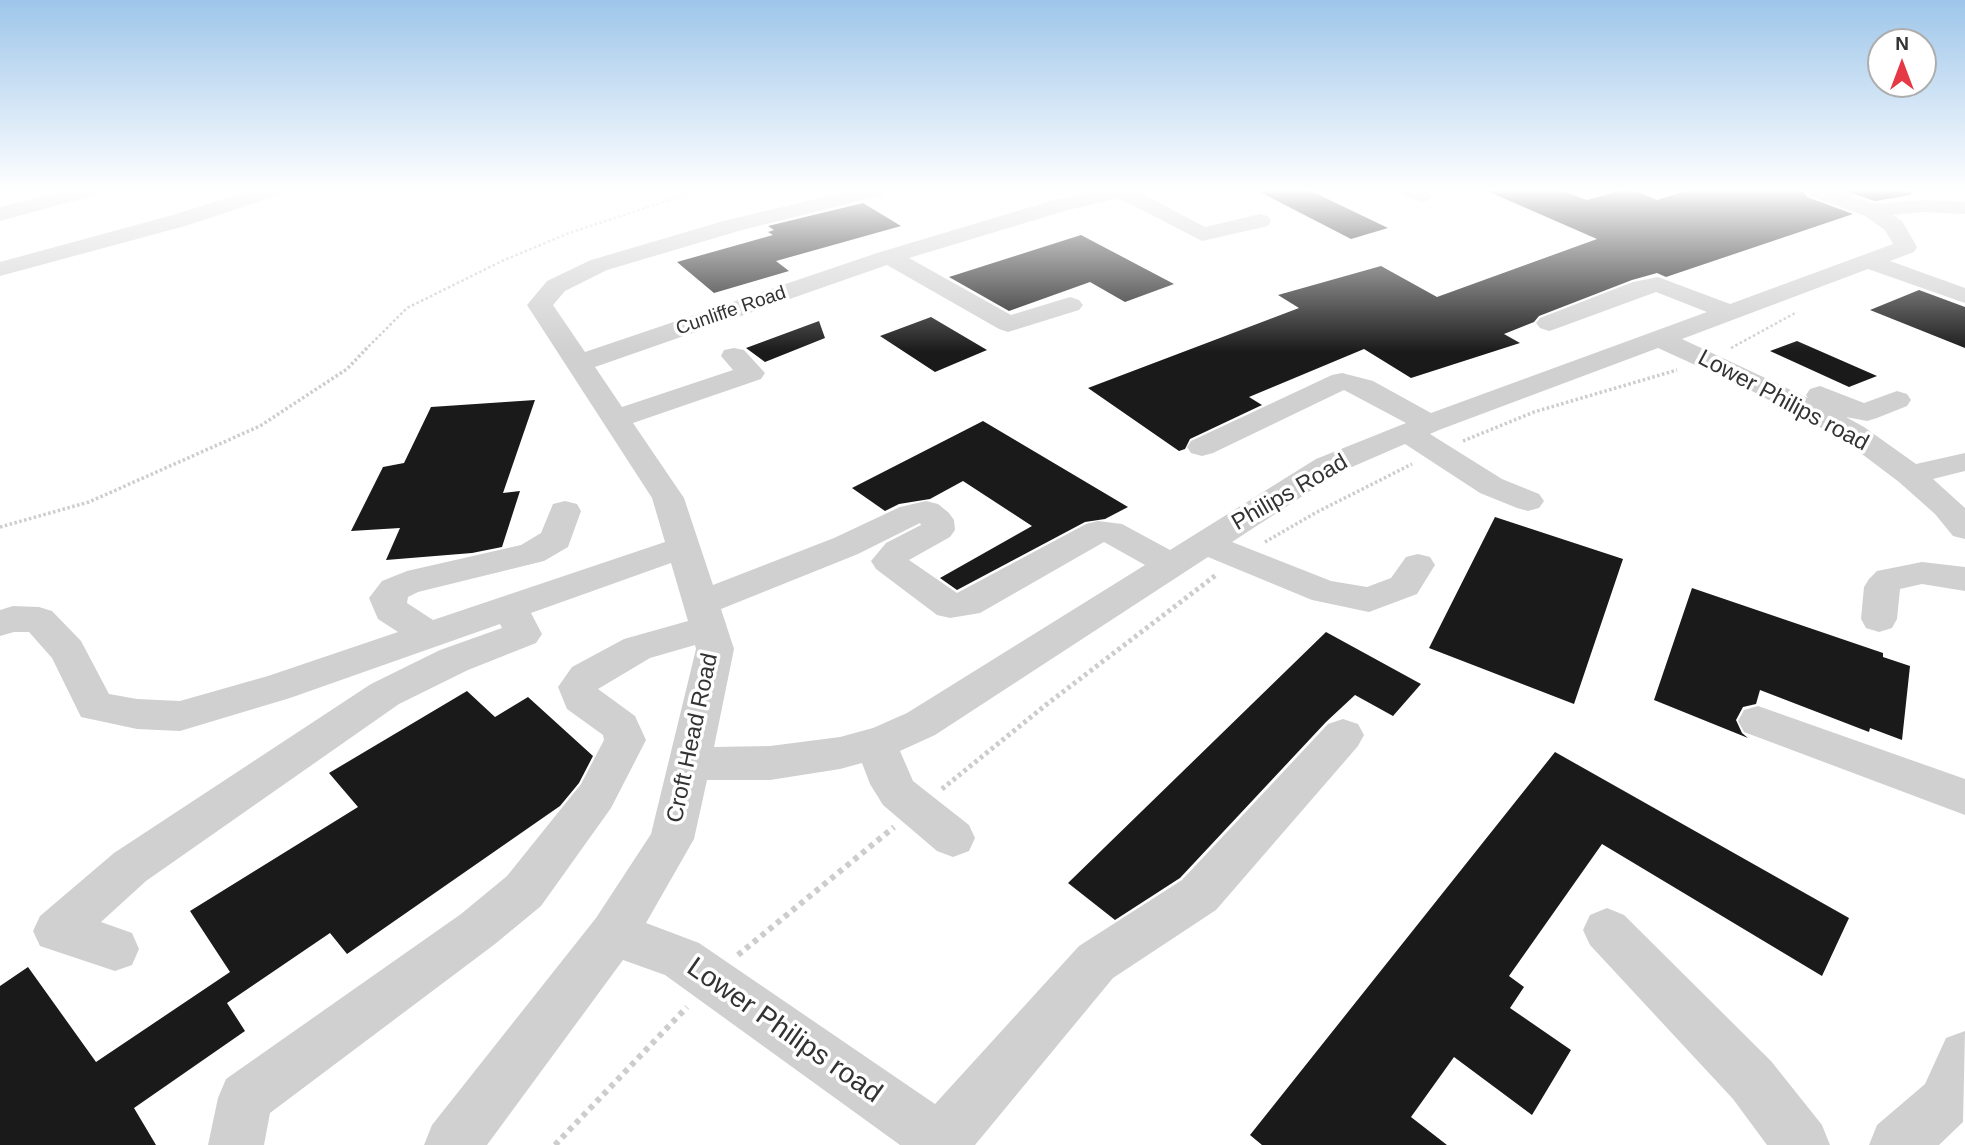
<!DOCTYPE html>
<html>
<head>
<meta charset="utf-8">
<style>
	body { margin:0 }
	#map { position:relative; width:1965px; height:1145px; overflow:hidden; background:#fff; font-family:Helvetica,sans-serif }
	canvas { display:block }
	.north { position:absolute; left:1867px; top:28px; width:70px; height:70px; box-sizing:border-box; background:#fff; border:2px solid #adadad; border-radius:50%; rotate:0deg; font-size:19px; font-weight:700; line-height:28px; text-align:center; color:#333 }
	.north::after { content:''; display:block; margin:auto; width:24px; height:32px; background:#e63946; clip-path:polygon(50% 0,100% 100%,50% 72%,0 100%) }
</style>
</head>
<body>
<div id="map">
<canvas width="1965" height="1145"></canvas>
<div class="north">N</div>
</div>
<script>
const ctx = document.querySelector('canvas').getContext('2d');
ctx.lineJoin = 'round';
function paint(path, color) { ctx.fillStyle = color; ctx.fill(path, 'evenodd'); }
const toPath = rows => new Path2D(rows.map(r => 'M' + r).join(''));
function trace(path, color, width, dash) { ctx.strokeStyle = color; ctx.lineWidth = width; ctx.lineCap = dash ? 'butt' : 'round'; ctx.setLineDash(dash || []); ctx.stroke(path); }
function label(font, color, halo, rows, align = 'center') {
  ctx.font = font + ' Helvetica,sans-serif'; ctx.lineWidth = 7; ctx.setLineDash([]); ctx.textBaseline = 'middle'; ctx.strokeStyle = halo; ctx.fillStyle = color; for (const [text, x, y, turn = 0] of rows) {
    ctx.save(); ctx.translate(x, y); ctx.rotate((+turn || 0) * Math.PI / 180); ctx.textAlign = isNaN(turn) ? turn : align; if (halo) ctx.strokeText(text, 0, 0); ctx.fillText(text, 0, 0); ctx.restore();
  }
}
paint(toPath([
	[1258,191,1311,191,1388,228,1351,239],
	[1487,191,1563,191,1587,200,1618,191,1636,191,1657,200,1686,191,1803,191,1807,197,1853,214,1666,277,1657,273,1632,280,1539,316,1534,322,1504,334,1520,343,1411,378,1364,349,1249,397,1262,405,1190,439,1185,449,1179,451,1088,388,1299,308,1278,295,1381,266,1437,297,1597,239],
	[1845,191,1911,191,1911,195,1875,201],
	[863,203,901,226,776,261,789,271,714,293,677,262,773,235,768,232,774,230,768,226],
	[1081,235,1174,284,1125,302,1090,282,1009,311,949,277],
	[1919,290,1965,307,1965,348,1870,310],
	[931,317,987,350,935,372,880,336],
	[819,321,825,338,765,362,746,348],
	[1797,341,1877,376,1849,387,1770,351],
	[535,400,503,493,520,491,502,547,472,553,386,560,400,528,351,531,383,467,404,463,431,407],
	[983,421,1128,507,1105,519,1085,522,957,590,940,578,1032,526,963,481,930,499,899,504,885,511,852,488],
	[1495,517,1623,559,1574,704,1429,648],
	[1692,588,1883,653,1883,657,1910,666,1902,740,1870,728,1869,732,1760,690,1756,704,1743,707,1736,720,1742,733,1748,738,1654,700],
	[1326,632,1421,684,1393,716,1355,695,1326,722,1180,878,1115,920,1068,883],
	[467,691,495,717,528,697,593,756,579,783,560,806,347,954,330,933,227,1003,245,1031,134,1108,156,1145,0,1145,0,986,28,967,96,1062,230,972,190,911,358,807,329,773],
	[1555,752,1849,918,1822,976,1602,844,1509,976,1524,987,1510,1008,1571,1050,1532,1115,1454,1057,1411,1117,1447,1145,1262,1145,1250,1135]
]), '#1a1a1a');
trace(toPath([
	[1731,348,1797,312],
	[365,350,407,308,502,261,569,233,697,191]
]), '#cdcdcd', 2.5, [2.5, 2.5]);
trace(toPath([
	[1463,441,1534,412,1677,370],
	[0,527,89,502,260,426,347,369,367,348],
	[1265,542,1315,513,1412,464]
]), '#cdcdcd', 3.5, [2.5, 2.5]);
trace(toPath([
	[942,789,1047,704,1216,575]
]), '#cdcdcd', 5, [3.5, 3.5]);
trace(toPath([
	[738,955,894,827],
	[555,1145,687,1007]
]), '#cdcdcd', 6, [5, 5]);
paint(toPath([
	[64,191,99,191,96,195,0,221,0,207,64,191],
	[250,191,282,191,279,195,185,226,0,276,0,262,169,216,250,191],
	[849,191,886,191,883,195,742,230,607,270,565,291,553,305,585,352,877,253,1054,200,1095,191,1137,191,1205,227,1260,214,1268,216,1271,221,1268,226,1202,241,1119,198,1068,210,909,258,1011,315,1070,297,1079,300,1083,305,1079,310,1008,332,999,329,887,265,595,367,622,407,733,370,721,356,724,350,734,348,744,350,765,373,761,379,633,423,684,498,713,585,834,538,900,507,926,501,938,504,949,513,954,520,955,530,950,537,909,560,957,593,1086,524,1098,521,1122,524,1170,550,1316,459,1406,423,1344,390,1213,453,1202,456,1191,453,1187,447,1191,441,1332,375,1342,373,1373,381,1431,413,1707,312,1656,292,1558,328,1549,331,1540,328,1536,323,1540,318,1633,282,1658,277,1730,304,1893,244,1885,230,1865,216,1808,195,1805,191,1836,191,1875,204,1923,200,1965,202,1965,214,1923,212,1893,215,1902,221,1917,247,1914,252,1890,261,1965,288,1965,303,1868,269,1682,339,1808,398,1806,395,1810,389,1820,386,1864,403,1897,391,1907,394,1911,400,1907,406,1877,418,1867,421,1846,417,1864,427,1916,464,1965,453,1965,471,1933,479,1965,508,1965,539,1953,536,1935,514,1899,482,1842,439,1750,390,1658,348,1439,430,1430,434,1502,479,1539,494,1544,501,1539,508,1528,511,1517,508,1480,493,1405,444,1338,473,1232,542,1331,581,1367,587,1391,578,1406,557,1418,554,1430,557,1435,565,1417,594,1369,612,1312,600,1208,557,935,735,900,751,913,781,969,825,975,838,969,851,953,857,937,851,883,805,870,784,862,763,840,769,770,780,707,780,694,839,646,923,699,943,935,1104,1079,946,1182,880,1328,724,1343,719,1358,724,1364,735,1358,746,1216,910,1113,978,975,1145,900,1145,665,975,623,960,487,1145,424,1145,432,1125,596,918,651,834,696,649,695,645,650,658,598,689,635,716,646,740,611,808,541,906,495,944,270,1113,264,1145,208,1145,218,1098,226,1079,461,914,507,876,581,784,604,740,603,735,567,709,558,687,572,667,624,639,688,621,671,563,531,613,542,634,536,643,468,670,399,704,146,881,101,922,132,933,139,949,132,965,115,971,40,946,33,931,40,916,114,853,371,684,440,650,502,628,500,624,290,698,180,731,137,729,81,717,52,658,29,632,14,632,0,636,0,610,13,606,39,607,52,611,81,641,109,694,137,699,180,701,268,676,398,632,378,619,369,598,382,581,407,571,521,545,541,533,553,504,565,501,577,504,581,511,568,547,544,561,418,592,408,597,407,603,433,620,665,542,652,498,527,305,547,281,591,260,727,220,849,191],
	[920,523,921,525,886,543,871,561,876,569,937,615,950,618,980,613,1104,542,1145,565,907,713,873,728,840,737,770,746,714,747,734,649,721,609,858,554,920,523],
	[1400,191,1429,191,1433,196,1429,200,1422,202,1403,195,1400,191],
	[1922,562,1965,567,1965,591,1922,584,1900,589,1897,619,1892,628,1879,632,1866,628,1861,619,1864,587,1869,579,1877,571,1922,562],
	[1758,706,1965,779,1965,815,1744,732,1738,721,1744,710,1758,706],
	[1607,908,1624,915,1771,1061,1822,1125,1830,1145,1767,1145,1733,1099,1590,945,1583,930,1590,915,1607,908],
	[1965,1031,1963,1122,1939,1145,1869,1145,1877,1125,1925,1084,1946,1038,1965,1031]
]), '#d0d0d0');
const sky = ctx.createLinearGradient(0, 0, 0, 352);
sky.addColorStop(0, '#9ec6ea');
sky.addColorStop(0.54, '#fff');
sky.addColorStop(1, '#ffffff00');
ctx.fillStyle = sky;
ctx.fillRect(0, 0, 1965, 352);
label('19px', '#333', '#fff', [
	["Cunliffe Road",731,311,-19]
]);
label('23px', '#333', '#fff', [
	["Lower Philips road",1783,401,28],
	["Philips Road",1290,493,-30],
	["Croft Head Road",693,738,-78]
]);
label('28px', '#333', '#fff', [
	["Lower Philips road",784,1031,35]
]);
</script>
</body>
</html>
